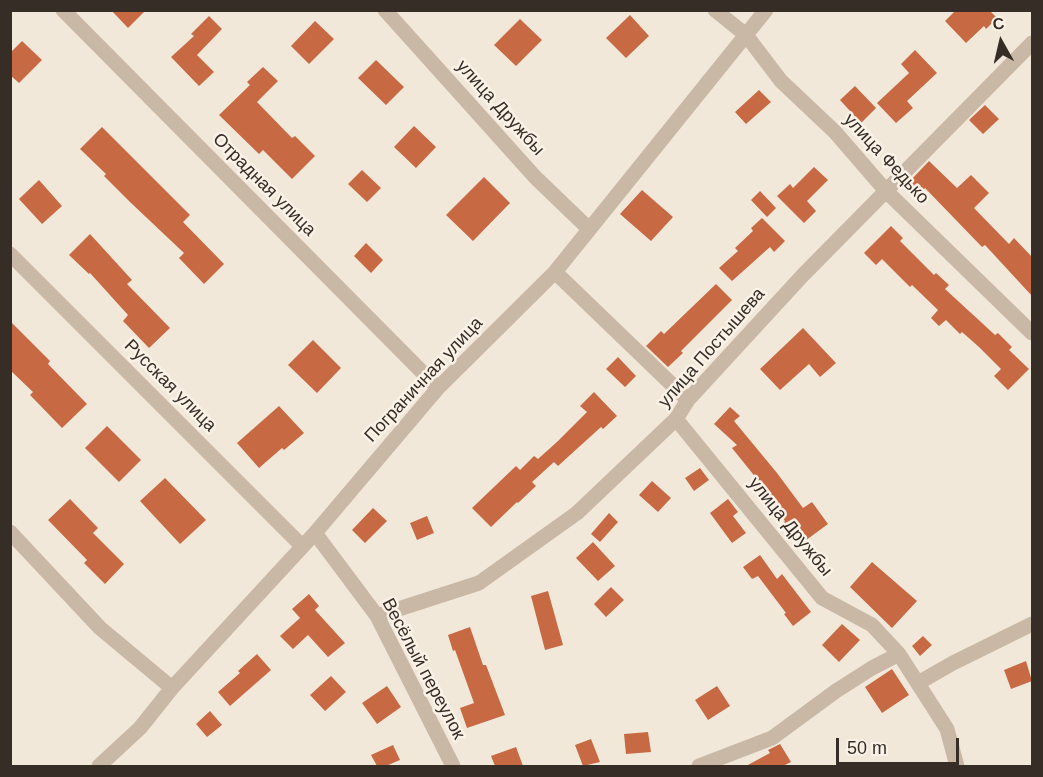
<!DOCTYPE html>
<html>
<head>
<meta charset="utf-8">
<style>
	body { margin:0 }
	#map { position:relative; width:1043px; height:777px; overflow:hidden; background:#f2e8da; font-family:Helvetica,sans-serif }
	canvas { display:block }
	.frame { position:absolute; inset:0; border:12px solid #362d27; pointer-events:none }
	.north { position:absolute; left:971px; top:12px; width:60px; height:60px; -webkit-text-stroke:4px #faf2e7; paint-order:stroke; rotate:352deg; font-size:16px; font-weight:700; line-height:24px; text-align:center; color:#362d27 }
	.north::after { content:''; display:block; margin:auto; width:21px; height:27px; background:#362d27; clip-path:polygon(50% 0,100% 100%,50% 72%,0 100%) }
	.scale { position:absolute; left:836px; top:738px; width:123px; height:27px; box-sizing:border-box; border:3px solid #362d27; border-top:0; padding-left:8px; font-size:18px; line-height:21px; white-space:nowrap; color:#362d27; -webkit-text-stroke:4px #faf2e7; paint-order:stroke }
</style>
</head>
<body>
<div id="map">
<canvas width="1043" height="777"></canvas>
<div class="frame"></div>
<div class="north">С</div>
<div class="scale">50 m</div>
</div>
<script>
const ctx = document.querySelector('canvas').getContext('2d');
ctx.lineJoin = 'round';
function paint(path, color) { ctx.fillStyle = color; ctx.fill(path, 'evenodd'); }
const toPath = rows => new Path2D(rows.map(r => 'M' + r).join(''));
function trace(path, color, width, dash) { ctx.strokeStyle = color; ctx.lineWidth = width; ctx.lineCap = dash ? 'butt' : 'round'; ctx.setLineDash(dash || []); ctx.stroke(path); }
function label(font, color, halo, rows, align = 'center') {
  ctx.font = font + ' Helvetica,sans-serif'; ctx.lineWidth = 5; ctx.setLineDash([]); ctx.textBaseline = 'middle'; ctx.strokeStyle = halo; ctx.fillStyle = color; for (const [text, x, y, turn = 0] of rows) {
    ctx.save(); ctx.translate(x, y); ctx.rotate((+turn || 0) * Math.PI / 180); ctx.textAlign = isNaN(turn) ? turn : align; if (halo) ctx.strokeText(text, 0, 0); ctx.fillText(text, 0, 0); ctx.restore();
  }
}
paint(toPath([
	[111,10,146,10,128,28],
	[956,10,989,10,997,18,986,29,984,26,966,43,945,21],
	[630,15,649,36,626,58,606,38],
	[209,16,222,29,197,55,214,72,199,86,171,57,194,36,191,34],
	[520,19,542,40,516,66,494,45],
	[315,21,334,39,309,64,291,46],
	[22,41,42,60,19,83,10,75,10,53],
	[915,50,937,73,907,101,913,108,896,123,877,103,909,73,901,64],
	[376,60,404,87,386,105,358,78],
	[263,67,278,81,257,102,292,138,295,136,315,156,292,179,263,150,259,154,219,115,250,85,247,82],
	[855,86,876,108,861,123,840,100],
	[759,90,771,102,746,124,735,112],
	[985,105,999,119,983,134,969,120],
	[414,126,436,147,416,168,394,147],
	[102,127,190,215,183,222,224,264,204,284,179,258,184,253,130,202,104,176,106,174,80,149],
	[929,161,957,188,971,175,989,193,974,208,1009,244,1014,238,1032,257,1032,296,985,245,982,247,925,188,920,193,909,182],
	[814,167,828,180,807,201,816,211,804,223,777,196,790,184,793,188],
	[362,170,381,188,367,202,348,184],
	[484,177,510,203,473,241,446,215],
	[39,180,62,206,42,224,19,199],
	[642,190,673,217,651,241,620,214],
	[760,191,776,208,767,217,751,200],
	[762,218,785,241,774,252,770,247,732,281,719,268,738,251,735,248,753,231,751,228],
	[891,226,903,238,900,241,934,275,936,273,949,285,945,289,995,335,998,333,1012,347,1009,350,1029,369,1008,390,994,376,1001,369,979,347,962,332,960,334,946,320,939,326,931,318,938,310,912,285,910,287,882,259,876,265,864,253],
	[90,234,132,280,127,284,170,328,149,348,123,321,128,315,90,273,89,274,69,255],
	[366,243,383,260,371,273,354,256],
	[716,284,732,300,681,351,683,353,668,367,646,346,661,331,664,334],
	[10,321,50,361,48,364,87,404,62,428,30,395,33,392,10,370],
	[803,328,836,363,820,377,809,364,780,390,760,369],
	[313,340,341,368,317,393,288,365],
	[618,357,636,376,625,387,606,369],
	[594,392,617,416,603,429,601,427,558,466,554,462,532,482,536,486,518,503,517,502,491,527,472,508,516,466,520,470,534,456,538,459,558,441,587,412,580,406],
	[279,406,304,433,284,450,282,448,259,468,237,443],
	[730,407,740,416,734,421,777,473,803,508,812,502,828,524,798,546,782,523,785,521,759,486,761,484,732,448,737,445,714,424],
	[107,426,141,460,119,482,85,448],
	[700,468,709,480,694,491,685,478],
	[165,478,206,520,180,544,140,501],
	[652,481,671,498,658,512,639,495],
	[70,499,98,528,93,533,124,564,105,584,84,563,87,560,48,520],
	[728,499,738,512,733,516,746,533,732,543,710,513],
	[373,508,387,521,365,543,352,530],
	[609,513,618,522,600,542,591,534],
	[427,516,434,533,417,540,410,523],
	[593,542,615,566,598,581,576,558],
	[760,555,777,579,782,574,811,612,793,626,784,614,786,613,758,576,752,579,743,567],
	[872,562,917,601,892,628,850,587],
	[611,587,624,600,606,617,594,604],
	[548,591,563,645,545,650,531,596],
	[309,594,319,606,315,610,345,643,328,657,308,635,293,649,280,636,300,618,292,609],
	[842,624,860,640,839,662,822,645],
	[470,627,483,665,486,665,505,715,467,728,460,708,474,703,455,650,453,651,448,635],
	[923,636,932,645,920,656,912,646],
	[257,654,271,670,230,706,218,692,240,673,238,671],
	[1026,661,1032,681,1011,689,1004,670],
	[892,669,909,695,882,713,865,687],
	[331,676,346,692,325,711,310,695],
	[387,686,401,707,377,724,362,703],
	[717,686,730,706,708,720,695,700],
	[210,711,222,725,207,737,196,724],
	[648,732,651,752,626,754,624,734],
	[591,739,600,762,583,766,575,745],
	[780,744,791,762,783,766,746,766,770,753,768,750],
	[393,745,400,760,386,766,377,766,371,755],
	[516,747,523,766,495,766,491,756]
]), '#c76a43');
trace(toPath([
	[63,10,438,388],
	[385,10,535,177,589,229],
	[715,10,746,35,781,81,835,132,886,191,1032,333],
	[10,254,302,546],
	[555,272,688,400],
	[676,419,822,598,872,625,899,654,947,729,957,766],
	[10,532,100,628,172,688],
	[315,533,377,616,453,766],
	[377,616,479,583,577,513,676,419,688,400,803,275,1032,43],
	[918,683,953,663,1032,624],
	[99,766,140,728,172,688,315,533,438,388,555,272,766,10],
	[699,766,772,738,836,691,872,668,899,654]
]), '#cab8a6', 15);
label('18px', '#362d27', '#faf2e7', [
	["улица Дружбы",500,108,48],
	["улица Федько",886,159,47],
	["Отрадная улица",264,185,45],
	["улица Постышева",712,348,-49],
	["Пограничная улица",424,380,-47],
	["Русская улица",170,386,45],
	["улица Дружбы",790,527,51],
	["Весёлый переулок",423,669,62]
]);
</script>
</body>
</html>
